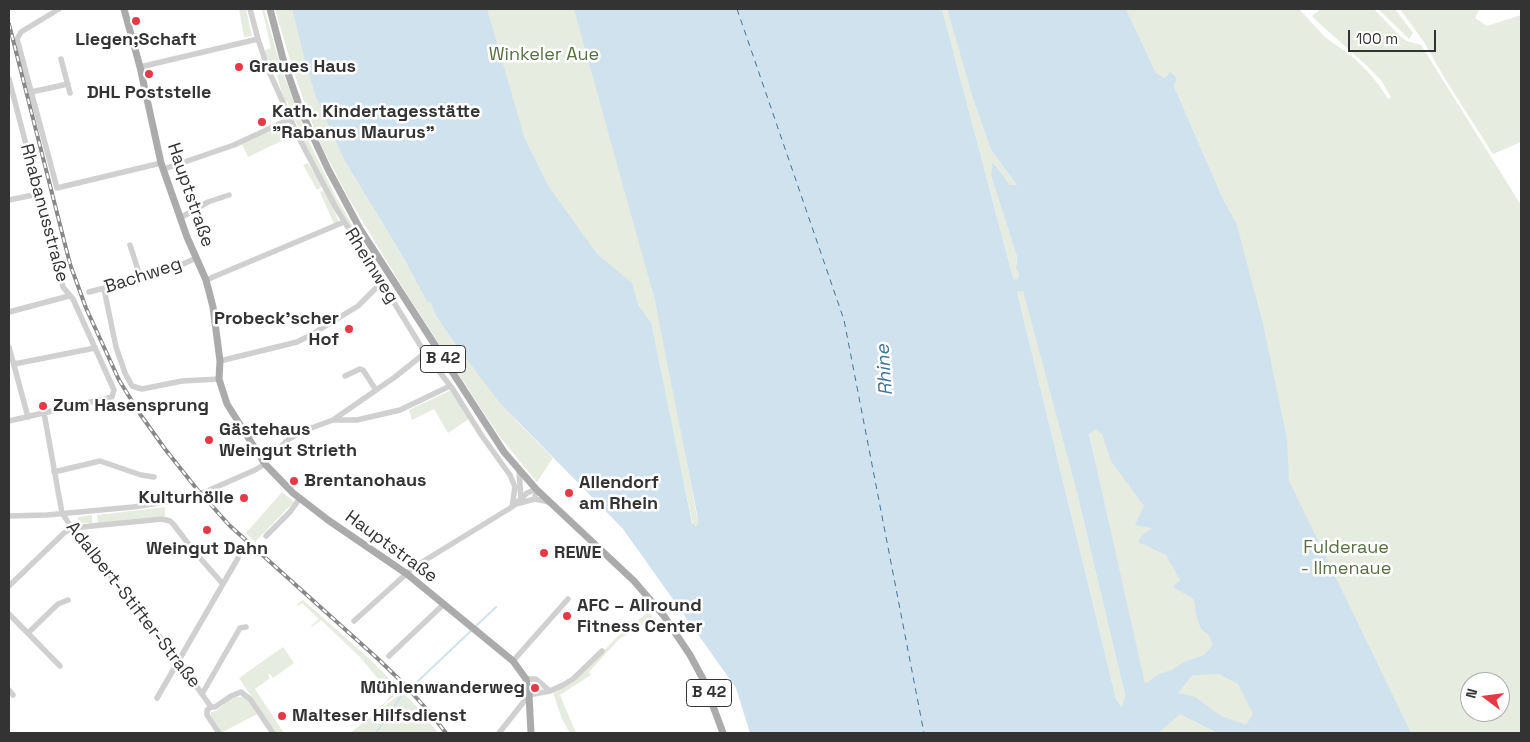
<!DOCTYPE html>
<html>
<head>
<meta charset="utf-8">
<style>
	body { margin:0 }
	#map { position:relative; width:1530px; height:742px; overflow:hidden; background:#fff; font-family:"Space Grotesk",sans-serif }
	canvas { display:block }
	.frame { position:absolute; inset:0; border:10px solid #333; pointer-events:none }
	.north { position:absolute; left:1460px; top:672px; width:50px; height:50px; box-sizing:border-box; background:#fff; border:1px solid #adadad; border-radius:50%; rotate:285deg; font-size:14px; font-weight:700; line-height:20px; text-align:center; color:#333 }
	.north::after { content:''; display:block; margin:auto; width:18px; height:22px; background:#e63946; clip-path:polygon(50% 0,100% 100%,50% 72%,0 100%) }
	.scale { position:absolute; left:1348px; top:30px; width:88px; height:22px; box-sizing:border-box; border:2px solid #333; border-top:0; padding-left:6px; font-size:15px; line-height:18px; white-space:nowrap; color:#333; -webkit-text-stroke:4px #fff; paint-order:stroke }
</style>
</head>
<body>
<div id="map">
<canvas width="1530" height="742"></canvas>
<div class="frame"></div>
<div class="north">N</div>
<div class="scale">100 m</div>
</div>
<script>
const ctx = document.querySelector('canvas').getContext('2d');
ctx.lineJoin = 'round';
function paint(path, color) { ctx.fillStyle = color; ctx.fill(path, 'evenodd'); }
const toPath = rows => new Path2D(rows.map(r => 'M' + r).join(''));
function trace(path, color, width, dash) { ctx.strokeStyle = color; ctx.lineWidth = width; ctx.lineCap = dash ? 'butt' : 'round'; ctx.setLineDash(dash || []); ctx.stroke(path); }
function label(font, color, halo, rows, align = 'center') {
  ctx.font = font + ' "Space Grotesk",sans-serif'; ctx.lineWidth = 5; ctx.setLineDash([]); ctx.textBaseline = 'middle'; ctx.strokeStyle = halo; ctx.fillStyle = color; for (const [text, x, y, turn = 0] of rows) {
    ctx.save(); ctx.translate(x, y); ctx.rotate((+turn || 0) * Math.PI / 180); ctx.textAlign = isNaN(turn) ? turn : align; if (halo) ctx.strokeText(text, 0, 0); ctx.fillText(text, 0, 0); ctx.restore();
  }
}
paint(toPath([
	[239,9,246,9,252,36,244,37],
	[262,9,264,9,281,67,308,140,336,197,355,230,385,277,383,279,338,208,300,137,301,134,287,101,284,100,277,76,264,51,271,48],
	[275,9,292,9,304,58,315,95,343,158,403,257,427,302,431,303,436,316,453,341,516,420,553,458,537,482,500,437,484,413,408,296,349,199,322,147,309,115,293,70],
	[484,9,576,9,619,169,628,194,663,333,700,533,695,534,662,385,549,187,524,136],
	[942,9,947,9,972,96,991,150,1018,186,1010,185,994,163,991,176,1017,257,1016,263,1019,273,1018,280,1014,280,1012,274],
	[1126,9,1299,9,1325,37,1354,58,1368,72,1379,85,1388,99,1391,97,1380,79,1365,64,1321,25,1312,16,1321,9,1374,9,1401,37,1407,41,1421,45,1521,205,1521,733,1153,733,1089,433,1096,428,1102,434,1103,437,1236,222,1223,199,1174,86,1177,77,1165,78,1156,73],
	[1470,682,1500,682,1500,712,1470,712],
	[1378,9,1395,9,1413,33,1409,39],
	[1400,9,1478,9,1479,10,1475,18,1487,26,1521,15,1521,142,1493,154,1445,79,1424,42],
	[288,124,294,135,248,157,242,144],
	[308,163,323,186,317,190,303,165],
	[325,190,339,222,334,224,320,192],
	[1023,290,1077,493,1125,695,1122,707,1116,699,1017,292],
	[451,390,469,419,448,433,434,409,412,420,409,410],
	[282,492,294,502,255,542,246,533],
	[165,507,165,516,98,523,97,515],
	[92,515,92,523,80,523,78,520,78,517],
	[303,600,374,663,420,710,438,733,350,733,400,694,399,692,381,707,344,733,387,701,391,694,359,656,321,620,312,627,311,626,319,619,302,603,298,606,297,604],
	[647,613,651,614,653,618,618,640,589,672,591,675,560,695,576,733,570,733,562,719,553,693,574,681,618,636],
	[283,647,294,663,273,678,270,674,268,675,270,678,255,689,284,733,276,733,239,678],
	[234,697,243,697,246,698,257,714,221,733,211,716,211,712,216,711]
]), '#e6ecdf');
paint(toPath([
	[292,9,487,9,524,136,549,187,597,254,632,283,638,305,651,323,692,523,696,527,698,523,697,514,655,301,574,9,942,9,1012,274,1014,280,1018,279,1019,273,1016,268,1017,257,991,176,993,162,1010,185,1017,185,991,150,972,96,947,9,1126,9,1156,73,1165,78,1170,72,1177,78,1174,86,1223,199,1236,222,1263,324,1287,439,1289,481,1411,733,1218,733,1180,714,1158,733,750,733,736,688,623,529,500,403,453,341,436,316,431,303,427,302,403,257,343,158,315,95,304,58],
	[1023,291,1077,493,1125,695,1122,707,1116,699,1017,292],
	[1096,429,1102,434,1111,461,1144,506,1135,525,1152,528,1142,535,1138,542,1166,555,1180,580,1173,587,1194,599,1196,615,1201,629,1209,635,1213,645,1204,655,1184,662,1172,670,1159,674,1145,684,1089,434],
	[1219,674,1238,684,1253,714,1246,725,1221,716,1195,697,1178,693,1192,675]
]), '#cfe2ee');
trace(toPath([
	[414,685,496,607],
	[376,733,402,695]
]), '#cfe2ee', 2);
trace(toPath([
	[737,9,844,320,924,733]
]), '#3f7597', 1, [6, 5]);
trace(toPath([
	[59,9,21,32,17,39,57,188,161,163],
	[250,9,258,39,268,69,299,138,336,208,425,353,452,388,482,436,510,475,515,487,512,507],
	[61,59,70,93],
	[140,67,258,39],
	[9,79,63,287,73,299,114,390,112,397,9,421],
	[31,92,68,84],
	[164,169,234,145,290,119],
	[9,200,38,194],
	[180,218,208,202,229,195],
	[130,245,141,279],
	[206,280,344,222],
	[104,289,116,347,125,373,132,386,142,389,182,381,219,379],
	[89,292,166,272,196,258],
	[9,312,69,296],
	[9,347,28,417],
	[220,361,297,342,309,336,358,306,381,283],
	[14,364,95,348],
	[345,376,360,369,363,370,376,390],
	[44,413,62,513,72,528,179,661,211,707],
	[334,420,357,420,400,410,450,386],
	[519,471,521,499],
	[54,472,100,461,141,475,154,477],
	[516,504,535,499,549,502],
	[9,516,47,515,133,507,166,502,205,492,255,470,265,464,276,451,289,439,303,431,333,420,395,377,425,353],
	[266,536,290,512,300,498],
	[9,586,64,533,72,528,162,519,170,521,174,525,193,550,222,583],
	[9,614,60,666],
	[354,621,414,567,512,507,527,493,536,489,535,499],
	[28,633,58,604,68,600],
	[389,656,444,604],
	[513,661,568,599],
	[526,679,536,679,550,691],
	[9,690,13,695],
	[202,694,240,628,246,627],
	[157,698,238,558],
	[219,733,207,715,207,710,211,707,215,707,231,696,241,692,250,699,273,733],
	[499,733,529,695,550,691,563,685,573,679,602,651]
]), '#d0d0d0', 5.5);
trace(toPath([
	[124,9,140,67,161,163,187,237,206,280,213,307,220,361,219,379,227,404,265,464,293,493,328,520,407,574,513,661,526,679,529,695,531,733],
	[270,9,283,59,301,111,328,169,360,229,504,452,536,489,634,581,664,616,690,655,703,679,723,733]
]), '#ababab', 7);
const rail = toPath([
	[9,24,70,264,86,308,119,380,140,414,165,449,196,488,229,525,377,658,403,683,431,714,446,733]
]);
trace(rail, '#888', 4);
trace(rail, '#fff', 2, [5.5]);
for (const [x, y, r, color] of [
	[136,21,5,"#e63946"],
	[239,67,5,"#e63946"],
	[149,74,5,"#e63946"],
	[262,122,5,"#e63946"],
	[349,329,5,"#e63946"],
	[43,406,5,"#e63946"],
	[209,440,5,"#e63946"],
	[294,481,5,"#e63946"],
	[569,493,5,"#e63946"],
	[244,498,5,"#e63946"],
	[207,530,5,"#e63946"],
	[544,553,5,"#e63946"],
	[567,616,5,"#e63946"],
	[535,688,5,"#e63946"],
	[282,716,5,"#e63946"]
]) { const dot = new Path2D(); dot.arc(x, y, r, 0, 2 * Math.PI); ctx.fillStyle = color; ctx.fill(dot); trace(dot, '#fff', 2); }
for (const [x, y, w] of [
	[443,359,45],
	[709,693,45]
]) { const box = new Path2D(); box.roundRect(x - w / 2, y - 13.5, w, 27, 4); ctx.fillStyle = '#fff'; ctx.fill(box); trace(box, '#333', 1); }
label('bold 16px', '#333', null, [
	["B 42",443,359],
	["B 42",709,693]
]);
label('bold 18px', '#333', '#fff', [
	["Liegen;Schaft",136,40,"center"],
	["Graues Haus",249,67],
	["DHL Poststelle",149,93,"center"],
	["Kath. Kindertagesstätte",272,112],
	["\"Rabanus Maurus\"",272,133],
	["Probeck'scher",339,319,"right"],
	["Hof",339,340,"right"],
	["Zum Hasensprung",53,406],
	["Gästehaus",219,430],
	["Weingut Strieth",219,451],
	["Brentanohaus",304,481],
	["Allendorf",579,483],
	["am Rhein",579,504],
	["Kulturhölle",234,498,"right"],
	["Weingut Dahn",207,549,"center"],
	["REWE",554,553],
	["AFC – Allround",577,606],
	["Fitness Center",577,627],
	["Mühlenwanderweg",525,688,"right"],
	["Malteser Hilfsdienst",292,716]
], 'left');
label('18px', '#56703f', '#fff', [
	["Winkeler Aue",544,55],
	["Fulderaue",1346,548],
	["- Ilmenaue",1346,569]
]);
label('18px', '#333', '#fff', [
	["Hauptstraße",190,195,71],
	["Rhabanusstraße",44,213,75],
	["Rheinweg",371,266,58],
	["Bachweg",143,276,-18],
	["Hauptstraße",391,547,36],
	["Adalbert-Stifter-Straße",133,605,52]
]);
label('italic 19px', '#3f7597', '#fff', [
	["Rhine",885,370,-94]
]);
</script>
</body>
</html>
